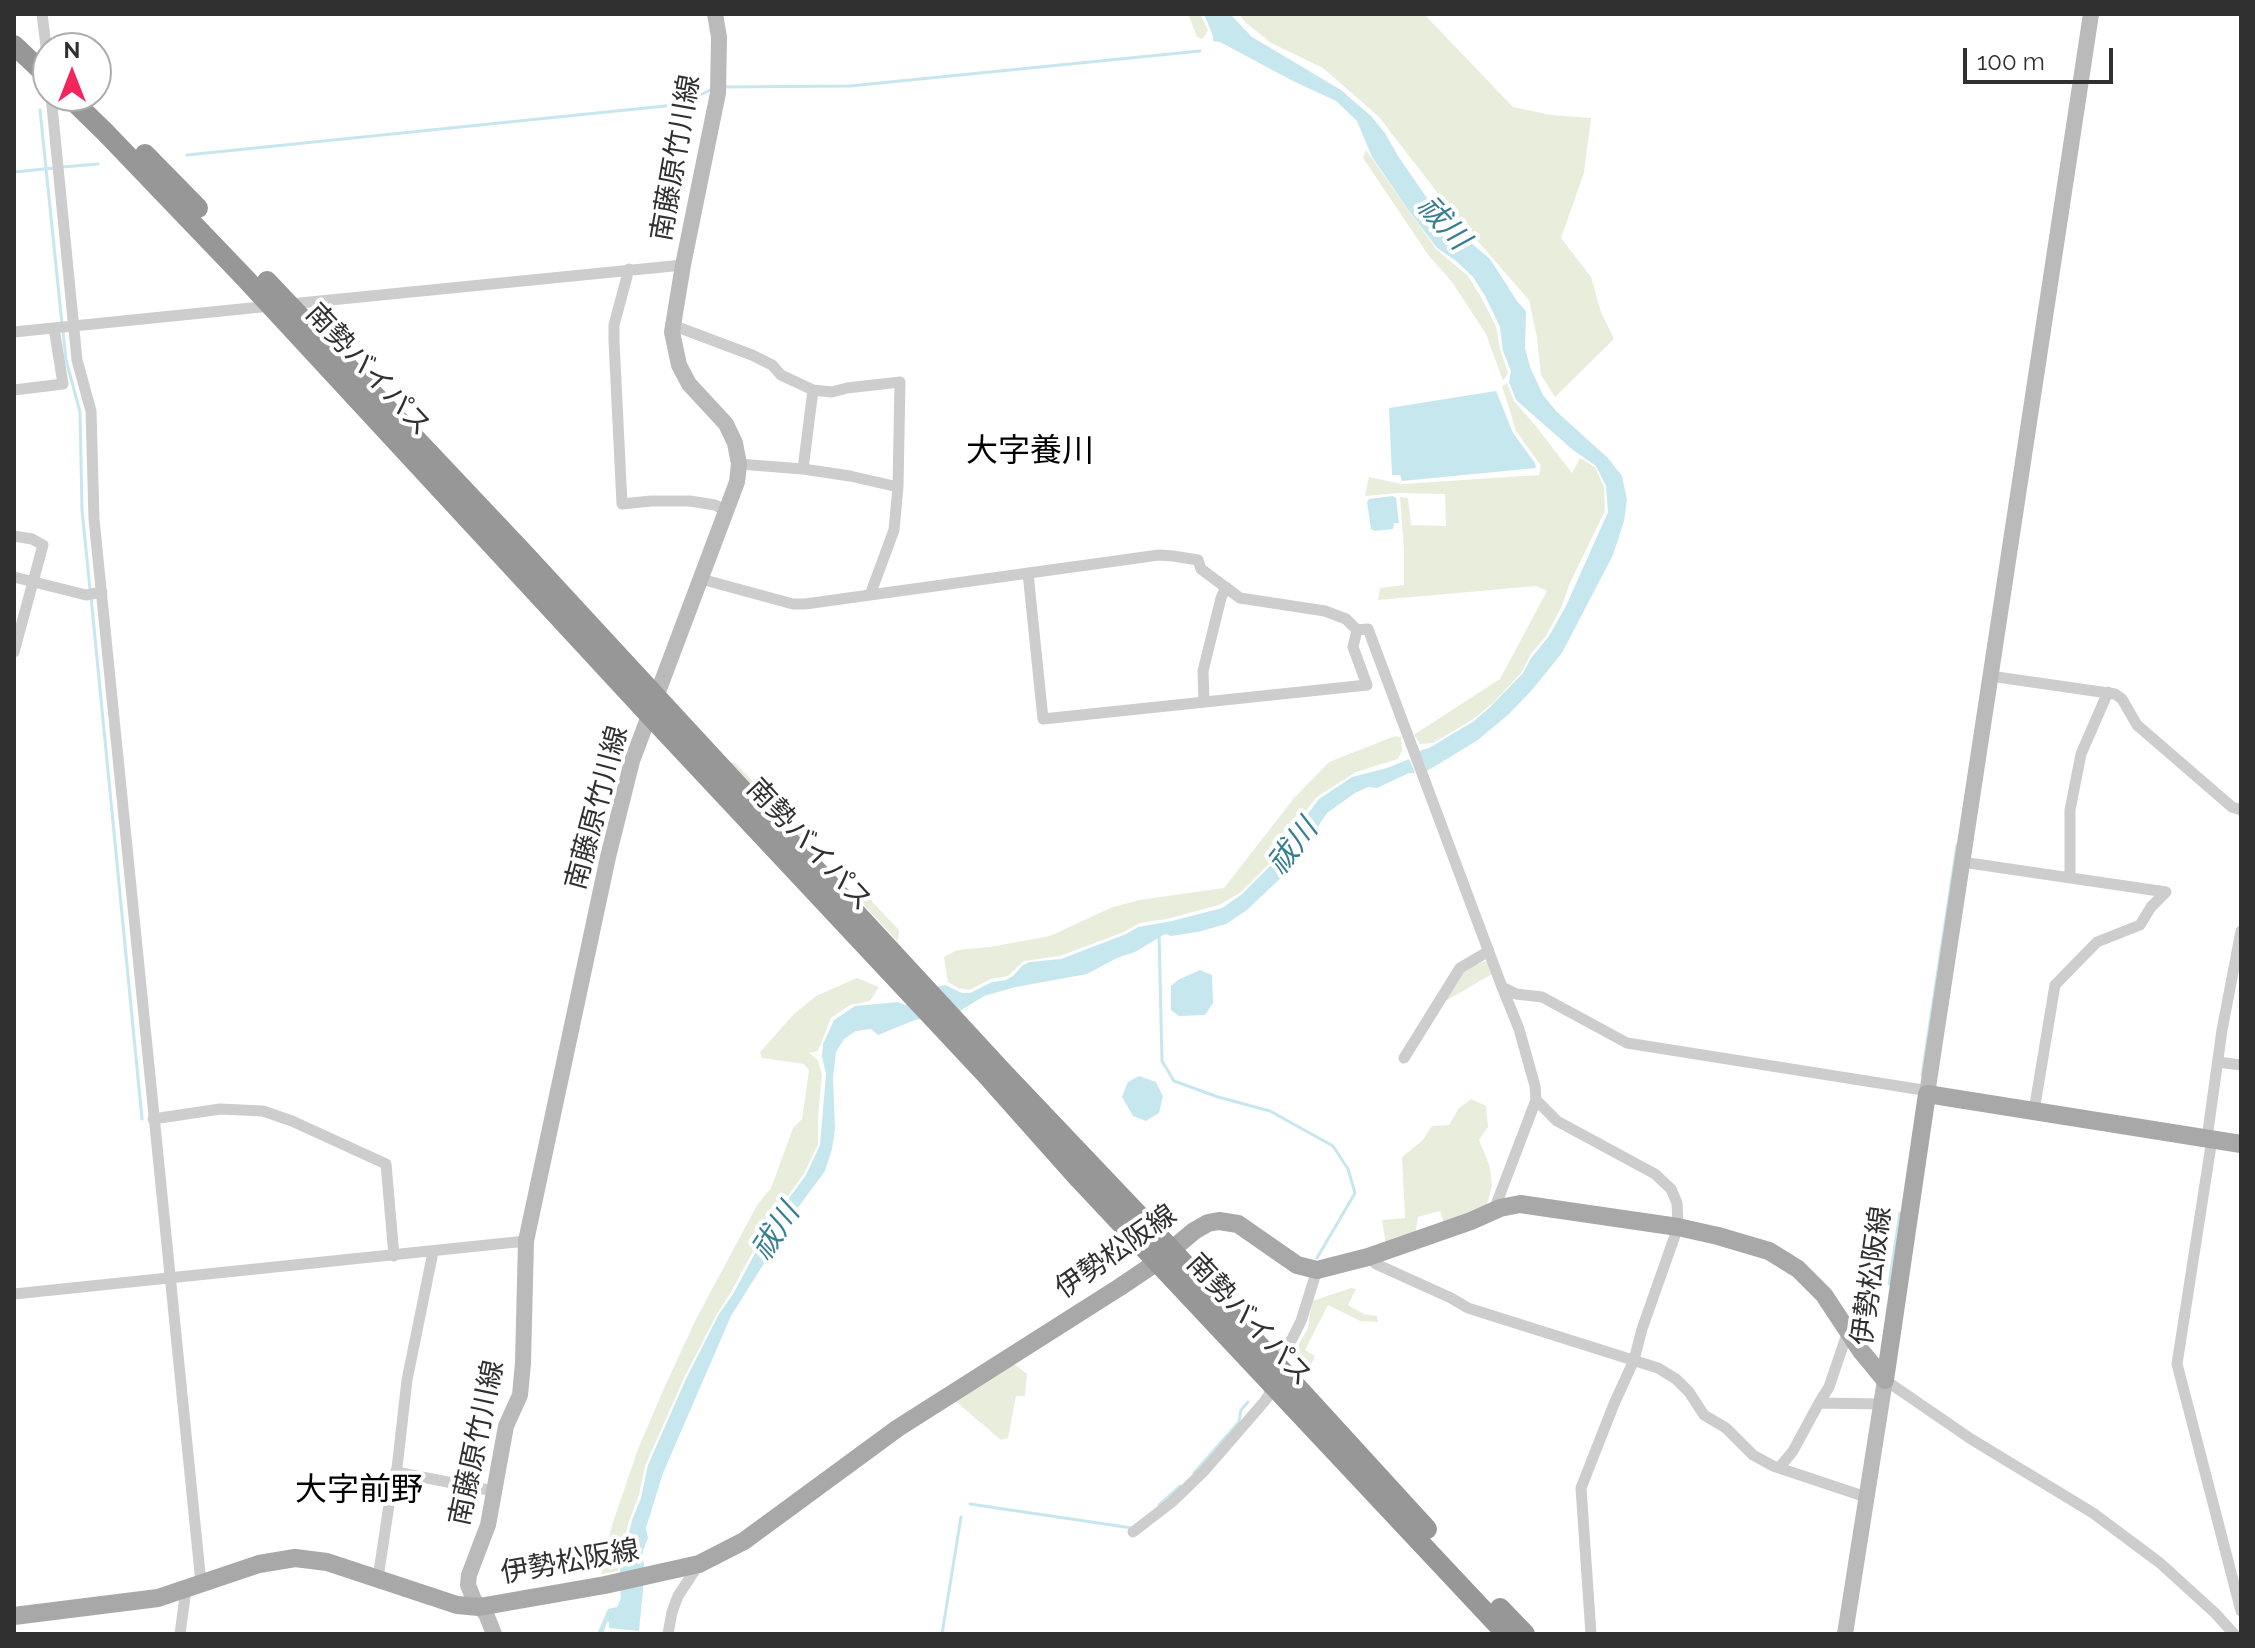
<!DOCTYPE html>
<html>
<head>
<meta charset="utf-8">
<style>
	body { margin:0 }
	#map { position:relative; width:2255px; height:1648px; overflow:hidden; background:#fff; font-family:Raleway,sans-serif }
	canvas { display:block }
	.frame { position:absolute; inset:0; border:16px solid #303030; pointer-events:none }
	.north { position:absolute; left:32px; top:32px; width:80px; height:80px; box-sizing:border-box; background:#fff; border:2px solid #acacac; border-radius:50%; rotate:0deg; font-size:22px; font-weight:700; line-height:32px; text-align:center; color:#303030 }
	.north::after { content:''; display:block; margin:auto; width:28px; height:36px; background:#f2265c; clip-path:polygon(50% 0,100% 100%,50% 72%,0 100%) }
	.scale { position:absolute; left:1963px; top:48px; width:150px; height:36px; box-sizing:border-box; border:4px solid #303030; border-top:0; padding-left:10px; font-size:24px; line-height:28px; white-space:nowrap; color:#303030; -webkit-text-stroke:6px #fff; paint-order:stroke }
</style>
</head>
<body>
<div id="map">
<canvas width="2255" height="1648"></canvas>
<div class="frame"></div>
<div class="north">N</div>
<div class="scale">100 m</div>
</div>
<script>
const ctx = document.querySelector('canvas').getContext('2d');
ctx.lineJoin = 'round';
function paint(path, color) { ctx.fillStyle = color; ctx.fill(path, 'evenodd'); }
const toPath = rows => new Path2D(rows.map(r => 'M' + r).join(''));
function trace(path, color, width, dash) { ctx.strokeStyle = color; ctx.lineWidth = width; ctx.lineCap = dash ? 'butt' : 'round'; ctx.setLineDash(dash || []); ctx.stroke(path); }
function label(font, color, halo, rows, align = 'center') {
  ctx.font = font + ' Raleway,"Noto Sans JP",sans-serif'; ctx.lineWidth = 8; ctx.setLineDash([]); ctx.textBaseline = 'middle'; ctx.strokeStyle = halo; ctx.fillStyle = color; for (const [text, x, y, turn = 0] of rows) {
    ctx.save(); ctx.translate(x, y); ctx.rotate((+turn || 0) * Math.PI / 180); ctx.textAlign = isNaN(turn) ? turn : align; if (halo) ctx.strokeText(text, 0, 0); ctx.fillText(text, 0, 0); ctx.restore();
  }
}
paint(toPath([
	[1188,14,1200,14,1208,30,1203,39,1197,37],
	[1239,14,1424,14,1513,107,1551,115,1591,118,1584,173,1561,238,1591,277,1601,312,1614,339,1555,397,1541,375,1537,338,1529,300,1453,213,1379,117,1323,68,1271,43,1245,22],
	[1366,150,1436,249,1468,276,1481,297,1496,326,1500,349,1508,373,1503,381,1486,334,1452,282,1429,256,1363,158],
	[1507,383,1514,401,1535,425,1572,473,1580,458,1595,467,1604,487,1605,511,1569,585,1562,606,1546,636,1531,654,1521,673,1494,702,1472,720,1433,743,1420,744,1414,735,1418,732,1500,679,1547,591,1536,586,1378,600,1380,588,1404,585,1404,550,1400,497,1408,498,1411,525,1446,526,1445,494,1398,493,1365,496,1369,477,1402,484,1539,475,1541,466,1516,431,1502,386],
	[1395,736,1401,737,1402,751,1398,759,1356,772,1317,797,1296,823,1283,850,1240,893,1219,905,1167,919,1140,923,1124,932,1060,956,1024,961,1008,976,991,979,969,990,958,988,948,982,944,957,957,950,990,947,1050,936,1110,908,1139,900,1224,888,1294,798,1329,762],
	[730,762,735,763,797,826,822,865],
	[861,890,899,930,898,942,853,893],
	[1488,960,1492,974,1444,1002,1463,970],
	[857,978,879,987,870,1001,850,1005,831,1018,818,1051,809,1053,818,1060,822,1075,818,1117,818,1144,804,1174,769,1222,731,1292,717,1314,684,1378,645,1466,639,1495,628,1524,618,1571,601,1574,612,1525,638,1449,661,1395,695,1321,757,1205,771,1188,793,1128,802,1119,809,1070,804,1064,762,1058,760,1052,794,1014,816,996],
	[1471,1099,1486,1106,1488,1127,1479,1140,1490,1167,1492,1186,1485,1211,1445,1227,1440,1211,1418,1217,1415,1235,1386,1246,1382,1220,1405,1218,1402,1157,1423,1140,1432,1126,1449,1125,1459,1108],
	[1351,1288,1356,1289,1348,1305,1364,1314,1377,1316,1378,1322,1360,1321,1328,1305,1305,1350,1315,1356,1309,1369,1302,1361,1299,1353,1299,1344,1308,1328,1312,1301],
	[1012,1362,1027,1374,1025,1396,1016,1396,1008,1438,1001,1440,954,1400]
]), '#e9eedc');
paint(toPath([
	[1204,14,1230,14,1252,37,1341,90,1371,116,1385,133,1398,156,1427,198,1444,220,1490,259,1517,301,1526,311,1525,348,1530,367,1543,395,1557,412,1608,458,1622,476,1627,500,1624,521,1613,555,1562,653,1532,690,1509,714,1478,740,1427,771,1419,751,1429,748,1474,721,1489,708,1523,673,1531,658,1549,636,1566,606,1608,512,1606,486,1596,466,1573,450,1516,400,1509,382,1511,371,1503,351,1500,327,1485,296,1473,277,1456,261,1437,248,1412,215,1372,157,1357,121,1336,101,1293,81,1220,42,1213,41,1213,36],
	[1496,391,1513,433,1535,463,1536,468,1402,481,1400,475,1392,475,1389,408],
	[1393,496,1396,498,1399,523,1394,523,1393,529,1374,531,1371,529,1367,502,1369,499],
	[1409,759,1415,773,1409,773,1377,788,1368,787,1355,793,1327,813,1288,871,1247,910,1226,924,1198,932,1171,936,1165,934,1135,952,1117,958,1087,974,1016,987,984,996,960,1011,915,1020,878,1035,871,1029,856,1031,844,1039,836,1052,833,1078,835,1130,832,1149,825,1171,780,1232,768,1257,731,1316,663,1473,646,1528,648,1538,642,1554,645,1570,639,1631,609,1628,609,1622,607,1622,603,1634,597,1634,608,1609,617,1607,619,1603,621,1597,619,1575,632,1520,641,1498,648,1465,686,1379,719,1314,733,1294,773,1220,806,1175,820,1145,826,1074,822,1056,823,1044,834,1020,855,1006,898,1002,905,1005,937,987,945,985,962,993,970,993,992,982,1006,980,1013,976,1023,965,1030,962,1061,959,1126,934,1138,927,1172,921,1222,908,1241,895,1284,852,1294,832,1319,799,1352,777,1387,768],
	[1200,970,1212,975,1213,1003,1205,1015,1179,1016,1171,1010,1171,986,1178,980],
	[1139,1076,1156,1082,1163,1096,1159,1113,1146,1121,1133,1116,1122,1097,1128,1082]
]), '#c7e7ef');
trace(toPath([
	[724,87,850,86,1200,51],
	[40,110,62,324],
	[187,155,675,105,689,101,712,89],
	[62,167,98,164],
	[14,172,54,168],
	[63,332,66,360,80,412,82,510,90,589],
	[91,597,142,1119],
	[1159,933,1162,1061,1174,1081,1218,1097,1270,1111,1333,1146,1348,1169,1355,1193,1317,1258],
	[1922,1075,1957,845],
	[1889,1284,1900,1213],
	[1194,1473,1239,1422,1241,1410,1248,1402],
	[970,1504,1132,1528],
	[1159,1505,1180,1486],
	[942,1634,961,1517]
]), '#c7e7ef', 3);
trace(toPath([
	[46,46,48,66]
]), '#d6d6d6', 11, [11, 5.5]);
trace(toPath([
	[42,14,46,46],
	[51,96,77,360,91,411,94,519,201,1583],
	[629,269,614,325,614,341,622,504,651,501,690,501,715,505,727,511],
	[300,303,683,265],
	[672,325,752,355,772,365,781,375,813,390,832,392,847,388,900,382,898,487],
	[14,332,261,307],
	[14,390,63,384,54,328],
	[739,464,803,469,850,476,898,487,894,530,870,595],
	[803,469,813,390],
	[14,536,32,539,43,545,14,652],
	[1028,573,1043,719,1367,685,1353,647,1357,630],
	[14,577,86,595,102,592],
	[701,579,793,604,805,604,1159,555,1173,556,1198,560,1201,569,1240,598,1325,611,1346,619,1357,630,1368,629,1502,987,1519,1029,1535,1086,1536,1100,1557,1121,1655,1174,1671,1189,1677,1203,1678,1227,1642,1329,1634,1360,1614,1404,1581,1488,1591,1634],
	[1990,676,2115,694,2122,699,2137,725,2232,807,2241,810],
	[1204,702,1203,671,1221,598,1226,587],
	[1962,862,2166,892,2151,907,2140,925,2097,942,2055,985,2034,1111],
	[2070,878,2070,810,2081,754,2108,692],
	[1502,987,1516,994,1542,997,1627,1043,1923,1090,1927,1094],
	[1404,1058,1460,968,1489,951],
	[2218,1062,2241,1065],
	[153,1119,220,1109,263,1111,292,1121,386,1164,394,1256],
	[2207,1138,2222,1030,2241,931],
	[2212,1139,2177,1364,2241,1611],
	[1494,1210,1536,1100],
	[1368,1257,1376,1264,1451,1298,1468,1308,1658,1368,1676,1379,1689,1392,1704,1415,1726,1428,1753,1455,1773,1466,1866,1497],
	[14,1294,526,1241],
	[1278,1365,1279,1356,1292,1339,1301,1321,1317,1270],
	[1885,1380,1971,1439,2093,1513,2160,1563,2215,1613,2234,1634],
	[1819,1403,1829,1387,1848,1331],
	[1779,1468,1793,1451,1819,1403,1881,1404],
	[396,1472,494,1491],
	[1133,1532,1172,1502,1205,1470,1264,1402,1269,1395,1270,1384],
	[378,1578,392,1485,397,1468,407,1380,433,1252],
	[180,1634,186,1589],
	[668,1634,672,1612,678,1596,699,1564]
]), '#cdcdcd', 11);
trace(toPath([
	[1927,1094,2091,14],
	[494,1634,486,1614,474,1600,468,1585,469,1575,488,1525,506,1426,520,1395,523,1363,526,1241,608,857,632,761,737,482,739,464,735,443,726,424,689,384,679,365,672,332,683,265,718,93,719,37,715,14],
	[1845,1634,1885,1380]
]), '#bababa', 16);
trace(toPath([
	[1885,1380,1927,1094,2241,1144],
	[14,1616,158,1598,259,1564,295,1558,327,1562,457,1605,479,1607,605,1585,699,1564,744,1541,898,1428,1120,1287,1157,1262,1194,1231,1208,1223,1219,1221,1238,1224,1297,1265,1317,1270,1368,1257,1471,1221,1500,1208,1520,1204,1678,1227,1718,1236,1769,1251,1798,1269,1824,1295,1861,1351,1885,1380]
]), '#a8a8a8', 18);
trace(toPath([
	[14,45,48,77],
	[68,96,105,132,244,277,650,716,990,1079,1079,1179,1506,1634],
	[145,154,198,208],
	[267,281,522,551,1003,1072,1171,1249,1427,1529],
	[1500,1608,1525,1634]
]), '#979797', 20);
label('28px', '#303030', '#fff', [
	["南藤原竹川線",676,158,-80],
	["南勢バイパス",368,370,47],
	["南藤原竹川線",597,808,-75],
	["南勢バイパス",809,845,47],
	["伊勢松阪線",1116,1252,-35],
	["伊勢松阪線",1872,1276,-82],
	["南勢バイパス",1249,1320,47],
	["南藤原竹川線",477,1443,-78],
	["伊勢松阪線",570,1562,-10]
]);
label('italic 30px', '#357f91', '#fff', [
	["祓川",1443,223,47],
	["祓川",1293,847,-52],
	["祓川",776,1232,-57]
]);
label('32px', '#000', '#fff', [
	["大字養川",1030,451],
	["大字前野",359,1490]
]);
</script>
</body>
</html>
